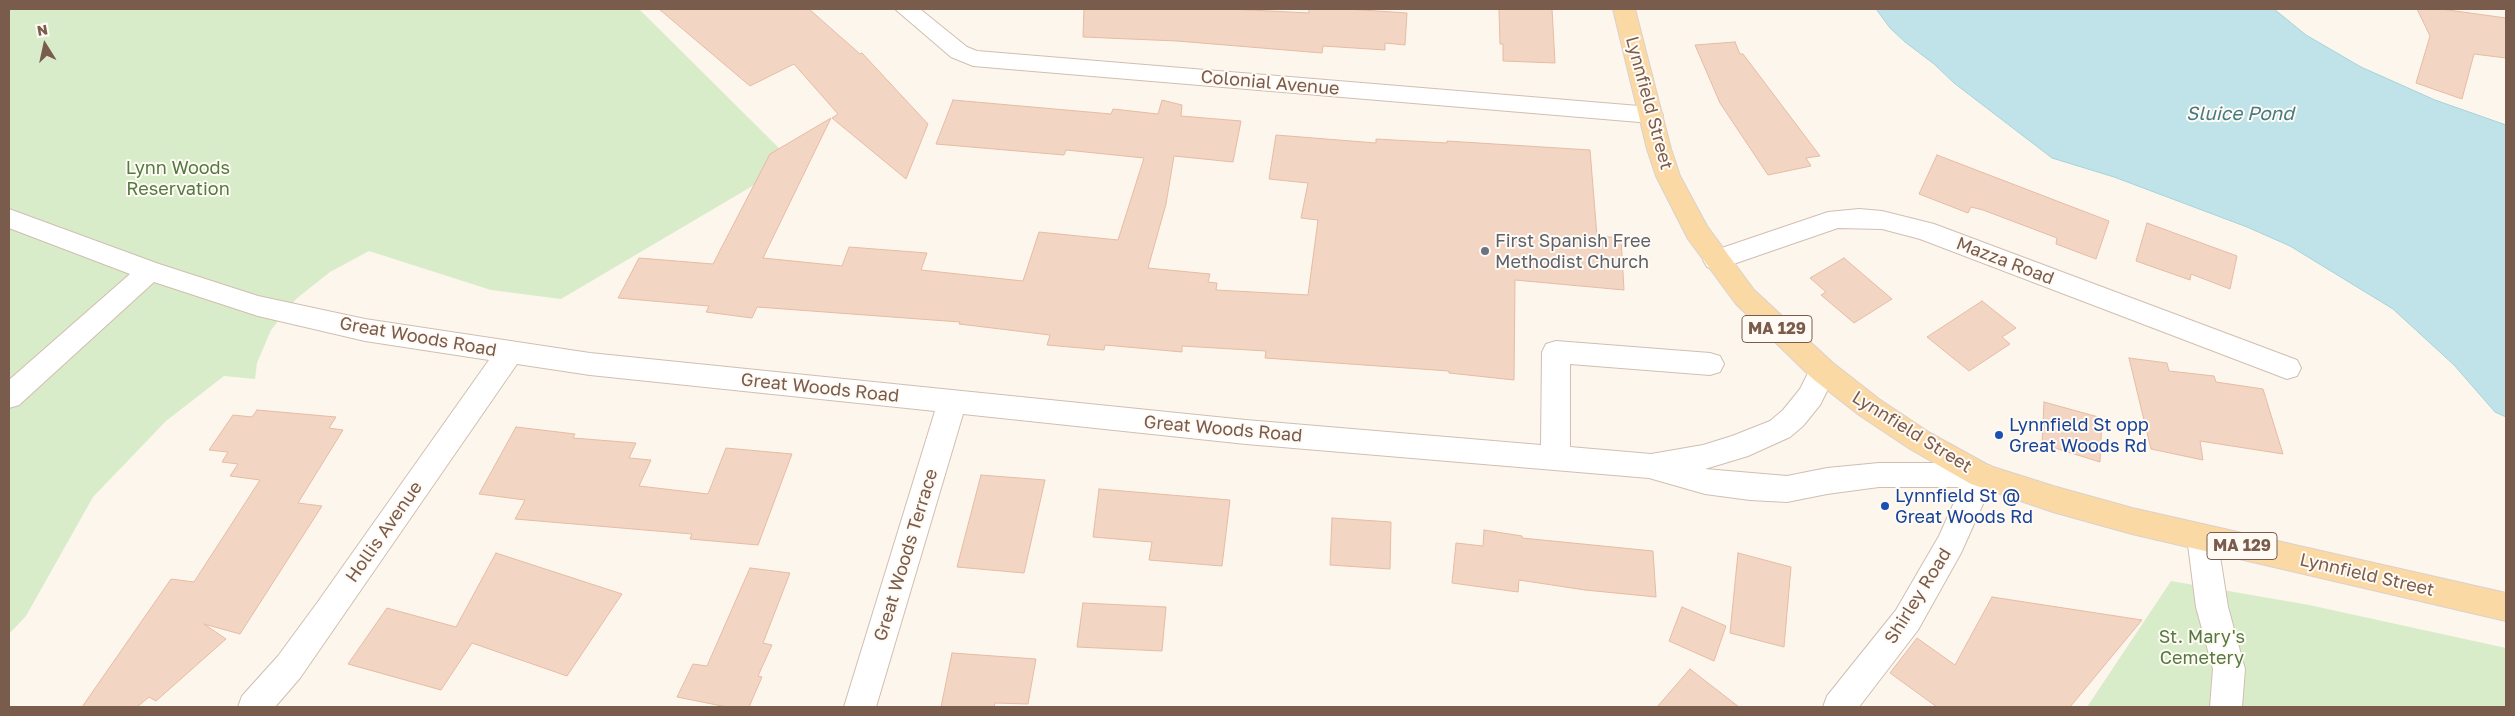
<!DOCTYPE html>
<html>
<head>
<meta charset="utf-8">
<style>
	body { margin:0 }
	#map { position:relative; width:2515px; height:716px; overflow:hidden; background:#fdf6ec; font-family:"Golos Text",sans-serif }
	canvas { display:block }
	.frame { position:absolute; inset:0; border:10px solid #7a5c4d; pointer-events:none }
	.north { position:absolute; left:20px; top:20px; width:50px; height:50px; -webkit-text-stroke:4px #fffaf3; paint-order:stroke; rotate:350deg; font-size:14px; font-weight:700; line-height:20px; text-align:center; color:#7a5c4d }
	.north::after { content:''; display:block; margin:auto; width:18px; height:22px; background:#7a5c4d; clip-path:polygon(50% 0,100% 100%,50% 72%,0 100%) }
</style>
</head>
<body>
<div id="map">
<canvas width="2515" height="716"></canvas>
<div class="frame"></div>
<div class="north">N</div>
</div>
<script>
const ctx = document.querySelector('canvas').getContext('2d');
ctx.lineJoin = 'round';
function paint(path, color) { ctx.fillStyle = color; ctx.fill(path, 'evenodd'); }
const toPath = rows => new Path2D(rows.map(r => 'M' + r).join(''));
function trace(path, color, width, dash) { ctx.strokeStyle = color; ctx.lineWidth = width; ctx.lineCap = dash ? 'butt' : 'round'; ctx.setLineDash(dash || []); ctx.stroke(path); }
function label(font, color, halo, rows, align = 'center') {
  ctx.font = font + ' "Golos Text",sans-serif'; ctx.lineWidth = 4; ctx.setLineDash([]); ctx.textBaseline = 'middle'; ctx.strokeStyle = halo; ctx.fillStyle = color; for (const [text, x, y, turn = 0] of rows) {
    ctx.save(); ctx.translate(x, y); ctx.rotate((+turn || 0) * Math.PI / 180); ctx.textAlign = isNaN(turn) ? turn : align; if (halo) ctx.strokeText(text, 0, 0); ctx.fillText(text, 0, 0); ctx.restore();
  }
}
paint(toPath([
	[9,9,639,9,793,162,561,299,491,290,369,251,330,272,296,299,271,330,257,363,255,379,224,376,166,421,93,497,26,616,9,634],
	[2171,581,2309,605,2506,648,2506,707,2087,707]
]), '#d8ecc9');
const water = toPath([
	[1876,9,2274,9,2306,35,2361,67,2435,100,2506,125,2506,417,2495,412,2454,365,2393,309,2290,246,2247,227,2114,177,2052,158,1954,83,1934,64,1905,42,1890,28,1876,9]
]);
paint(water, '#bfe3e8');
trace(water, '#a5d3da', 1);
const building = toPath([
	[659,9,809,9,860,54,862,53,928,124,906,179,832,118,838,114,794,64,750,86,659,9],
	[1084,9,1230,9,1309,13,1309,9,1347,9,1407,13,1405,45,1385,43,1385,50,1323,46,1322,53,1177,41,1083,37,1084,9],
	[1499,9,1552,9,1555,63,1503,61,1503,44,1500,44,1499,9],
	[2417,9,2441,9,2506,18,2506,58,2474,54,2462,99,2416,83,2430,36,2417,9],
	[1735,42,1740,54,1743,54,1820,156,1806,158,1811,166,1768,175,1720,103,1695,45,1735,42],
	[953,100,1111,114,1113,109,1158,114,1162,100,1182,105,1181,116,1241,121,1233,162,1174,156,1166,204,1148,268,1210,274,1208,282,1217,283,1216,290,1308,295,1318,220,1301,218,1308,183,1269,179,1276,135,1376,143,1376,139,1447,143,1447,141,1590,150,1597,236,1621,238,1624,290,1515,280,1514,380,1449,373,1449,371,1265,358,1266,351,1182,346,1182,352,1105,345,1104,350,1047,345,1050,335,959,324,960,322,757,307,752,318,706,312,709,306,618,298,639,258,713,264,770,154,831,118,763,258,842,266,849,247,927,253,921,270,1023,281,1039,232,1118,240,1144,158,1066,150,1064,155,936,144,953,100],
	[1937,155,2109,221,2096,259,2056,244,2057,238,1983,210,1971,207,1968,213,1919,194,1937,155],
	[2147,223,2237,256,2230,289,2191,274,2190,280,2136,261,2147,223],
	[1844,258,1892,299,1854,323,1821,295,1826,292,1810,278,1844,258],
	[1982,301,2016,328,2002,337,2010,344,1969,371,1927,337,1982,301],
	[2129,358,2167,363,2169,371,2214,376,2216,382,2263,389,2283,454,2200,441,2203,460,2151,449,2129,358],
	[2044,402,2102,418,2100,462,2042,444,2044,402],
	[257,410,336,417,329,428,343,430,298,503,322,506,240,634,204,624,226,639,156,701,149,697,137,707,82,707,171,579,194,582,260,480,230,476,238,464,222,462,228,452,209,450,233,415,252,417,257,410],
	[516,427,575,434,573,438,636,443,629,458,651,460,639,486,708,494,726,448,792,454,758,545,690,539,692,534,515,519,525,500,479,494,516,427],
	[981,475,1045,480,1024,573,957,567,981,475],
	[1099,489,1230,500,1222,566,1149,560,1152,542,1093,537,1099,489],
	[1332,518,1391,522,1390,569,1330,565,1332,518],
	[1484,530,1522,536,1522,538,1653,551,1656,597,1585,590,1519,580,1518,592,1452,583,1456,543,1483,546,1484,530],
	[496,553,622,594,567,676,472,643,441,690,348,664,387,608,456,627,496,553],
	[1738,553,1791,567,1784,647,1730,633,1738,553],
	[750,568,790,573,763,643,772,645,758,676,762,677,749,707,727,707,677,697,693,664,707,666,750,568],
	[1992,597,2142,620,2070,707,1937,707,1890,673,1917,638,1955,665,1992,597],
	[1083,603,1166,607,1162,651,1077,647,1083,603],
	[1682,607,1726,626,1714,661,1669,641,1682,607],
	[952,653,1036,659,1028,704,995,703,994,707,941,707,952,653],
	[1690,669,1739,707,1657,707,1690,669]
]);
paint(building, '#f3d5c3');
trace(building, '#e6bba3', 1);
const minor = toPath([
	[895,9,920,9,967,47,977,51,1651,107,1659,109,1663,115,1659,121,1651,123,973,66,951,57,895,9],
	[9,209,159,264,258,296,365,319,590,353,1246,420,1541,445,1542,352,1546,344,1556,341,1710,353,1720,356,1724,364,1720,372,1710,375,1570,364,1570,447,1651,454,1703,445,1732,436,1770,421,1783,410,1800,389,1813,363,1823,360,1833,363,1837,371,1820,405,1803,426,1790,437,1748,456,1705,469,1787,476,1827,468,1879,463,1981,463,1991,466,1996,475,1961,553,1918,630,1859,707,1823,707,1827,696,1896,610,1939,536,1961,487,1879,487,1827,494,1787,502,1750,500,1705,494,1649,478,1246,444,963,414,876,707,844,707,935,411,590,375,517,364,300,678,275,707,238,707,242,696,278,656,317,603,489,360,365,341,258,316,154,282,19,405,9,408,9,380,130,274,9,228,9,209],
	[1859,209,1882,211,1934,224,2297,360,2301,368,2297,376,2287,379,1920,239,1882,229,1838,228,1716,270,1707,267,1703,260,1707,253,1828,212,1859,209],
	[2202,524,2213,528,2217,537,2228,607,2245,669,2242,707,2210,707,2213,669,2196,607,2187,537,2191,528,2202,524]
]);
const major = toPath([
	[1613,9,1635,9,1671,149,1680,176,1707,226,1754,290,1833,363,1879,399,1930,433,1990,466,2053,486,2132,508,2506,593,2506,621,2132,534,2053,512,1971,484,1910,449,1859,415,1813,379,1736,304,1688,239,1656,176,1647,149,1613,9]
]);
trace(minor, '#d1beb0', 2);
trace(major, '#dad1cd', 2);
paint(minor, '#fff');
paint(major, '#fbd9a5');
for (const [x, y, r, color] of [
	[1485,251,5,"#6b7280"],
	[1999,435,5,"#1a4fb4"],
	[1885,506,5,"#1a4fb4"]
]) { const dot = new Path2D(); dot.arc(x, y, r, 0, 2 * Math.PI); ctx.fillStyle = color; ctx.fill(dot); trace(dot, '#fffaf3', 2); }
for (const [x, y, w] of [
	[1777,329,70],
	[2242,546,70]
]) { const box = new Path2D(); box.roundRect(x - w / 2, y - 13.5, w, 27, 4); ctx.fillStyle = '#fffaf3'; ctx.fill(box); trace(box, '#7a5c4d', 1); }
label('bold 16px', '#7a5c4d', null, [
	["MA 129",1777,329],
	["MA 129",2242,546]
]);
label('18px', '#7a5c4d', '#fffaf3', [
	["Colonial Avenue",1270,83,5],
	["Lynnfield Street",1649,103,75],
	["Mazza Road",2005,261,21],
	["Great Woods Road",418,337,10],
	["Great Woods Road",820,388,6],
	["Great Woods Road",1223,429,5],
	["Lynnfield Street",1912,432,32],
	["Hollis Avenue",384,532,-55],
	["Great Woods Terrace",906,555,-73],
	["Lynnfield Street",2367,575,13],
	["Shirley Road",1918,596,-58]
]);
label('18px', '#537a41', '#fffaf3', [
	["Lynn Woods",178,168],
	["Reservation",178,189],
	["St. Mary's",2202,637],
	["Cemetery",2202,658]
]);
label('18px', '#5b616d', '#fffaf3', [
	["First Spanish Free",1495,241],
	["Methodist Church",1495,262]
], 'left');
label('18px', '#164399', '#fffaf3', [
	["Lynnfield St opp",2009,425],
	["Great Woods Rd",2009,446],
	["Lynnfield St @",1895,496],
	["Great Woods Rd",1895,517]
], 'left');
label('italic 19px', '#437c86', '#fffaf3', [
	["Sluice Pond",2240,114]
]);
</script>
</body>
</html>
